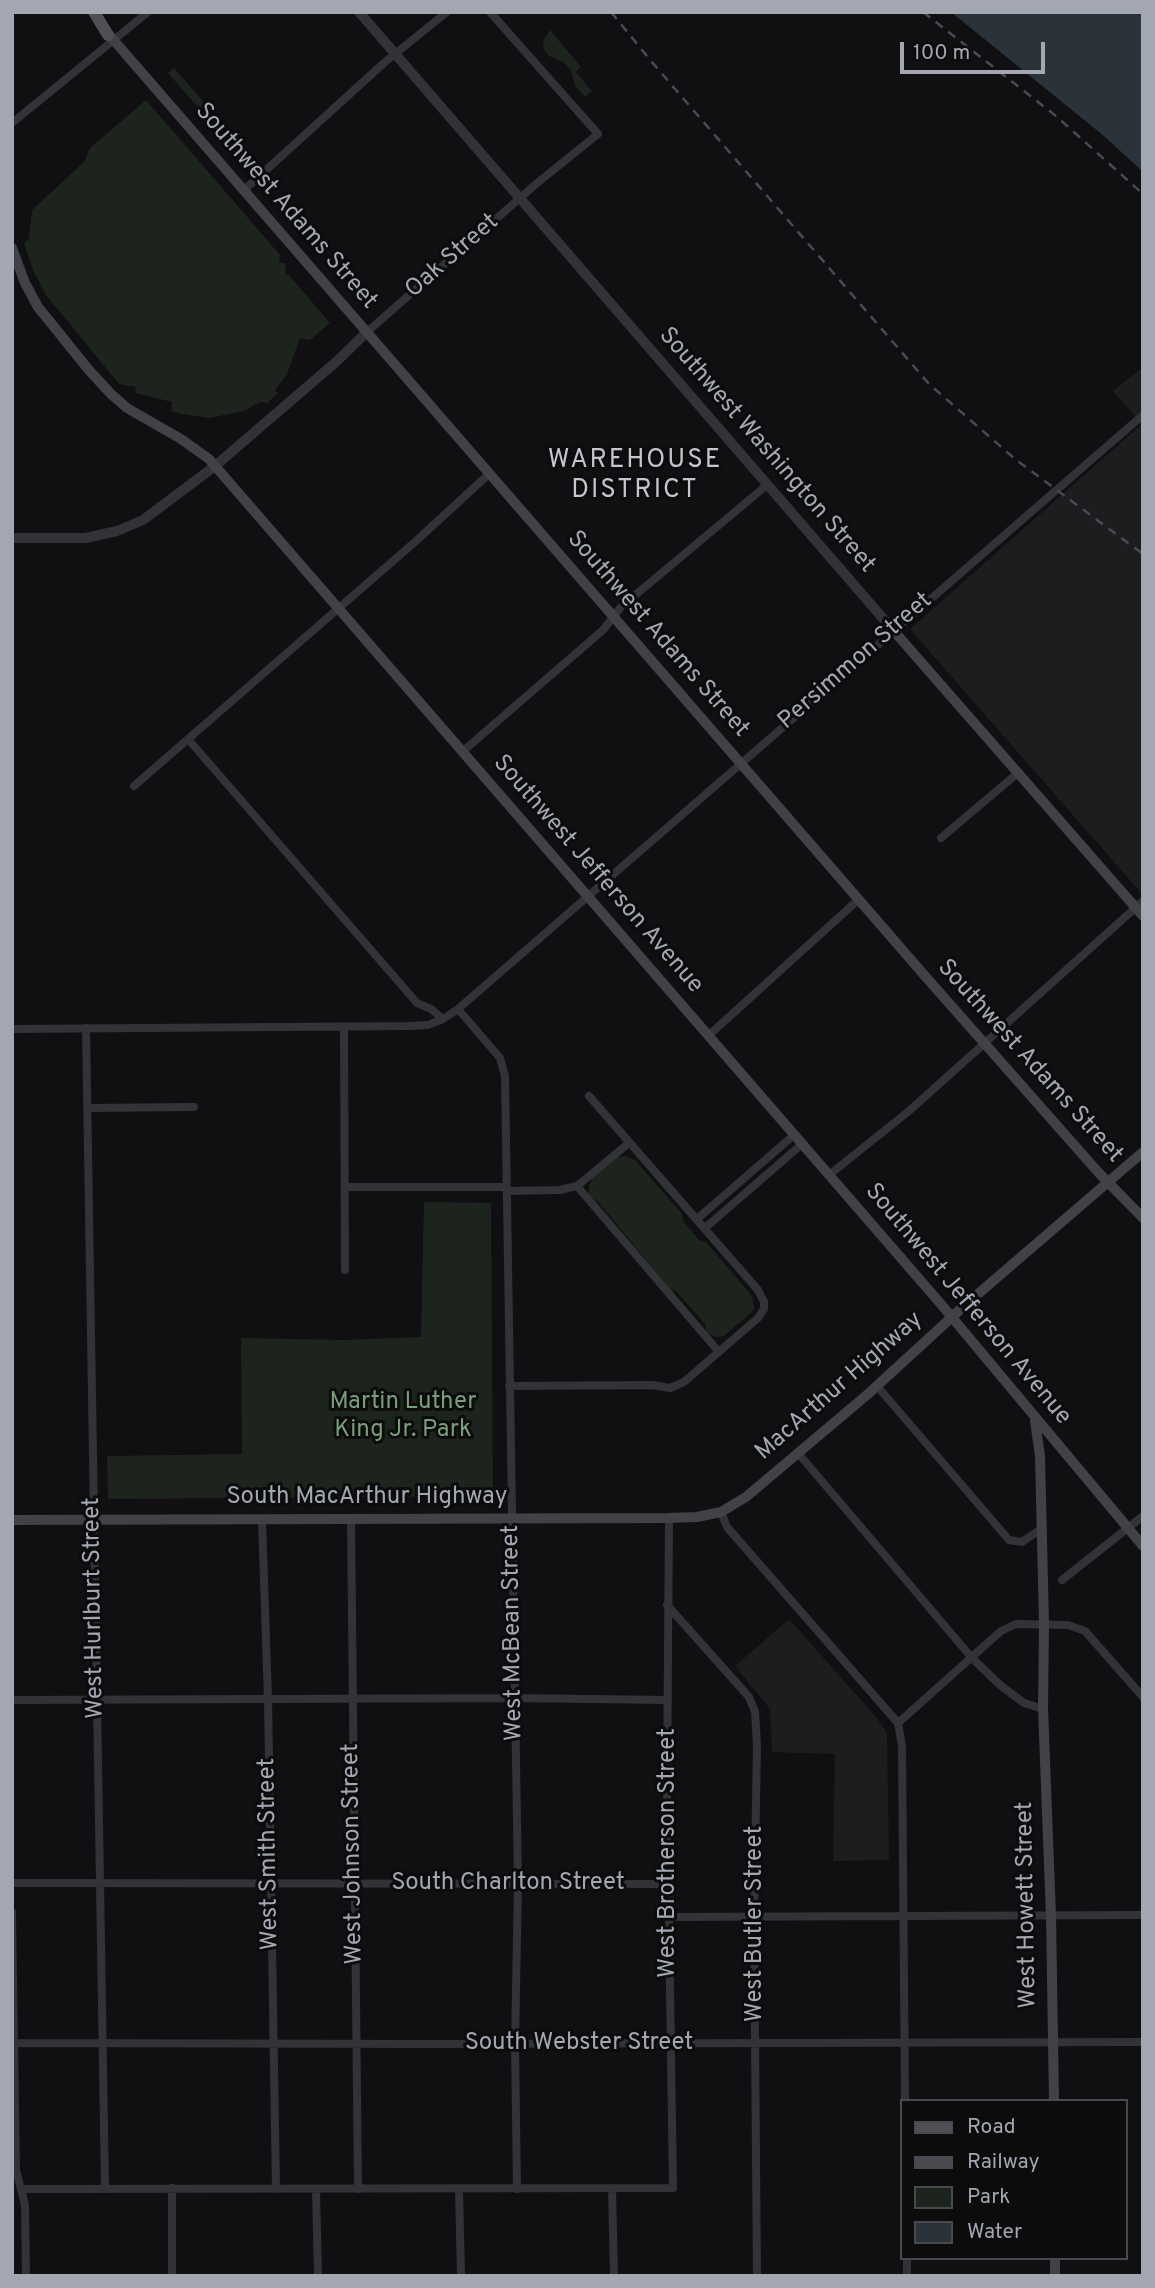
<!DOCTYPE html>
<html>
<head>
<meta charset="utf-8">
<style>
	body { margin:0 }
	#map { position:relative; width:1155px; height:2288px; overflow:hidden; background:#101012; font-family:Overpass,sans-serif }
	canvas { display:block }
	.frame { position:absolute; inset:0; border:14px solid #a2a7b2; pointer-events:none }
	.legend { position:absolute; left:900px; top:2099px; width:228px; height:161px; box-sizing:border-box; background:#0c0c0d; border:2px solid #484a4f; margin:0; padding:9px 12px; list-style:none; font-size:21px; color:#a2a7b2 }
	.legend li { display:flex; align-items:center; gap:14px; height:35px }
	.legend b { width:35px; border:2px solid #484a4f }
	.scale { position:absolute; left:900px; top:42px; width:145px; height:32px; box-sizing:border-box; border:4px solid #a2a7b2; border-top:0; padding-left:9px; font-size:21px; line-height:24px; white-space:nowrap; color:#a2a7b2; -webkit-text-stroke:5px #0c0c0d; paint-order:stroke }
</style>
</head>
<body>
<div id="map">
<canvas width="1155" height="2288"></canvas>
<div class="frame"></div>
<ul class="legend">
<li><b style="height:9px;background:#4e5056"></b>Road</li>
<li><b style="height:9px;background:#494b50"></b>Railway</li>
<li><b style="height:19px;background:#1d241e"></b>Park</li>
<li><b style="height:19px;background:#2a333a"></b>Water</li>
</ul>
<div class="scale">100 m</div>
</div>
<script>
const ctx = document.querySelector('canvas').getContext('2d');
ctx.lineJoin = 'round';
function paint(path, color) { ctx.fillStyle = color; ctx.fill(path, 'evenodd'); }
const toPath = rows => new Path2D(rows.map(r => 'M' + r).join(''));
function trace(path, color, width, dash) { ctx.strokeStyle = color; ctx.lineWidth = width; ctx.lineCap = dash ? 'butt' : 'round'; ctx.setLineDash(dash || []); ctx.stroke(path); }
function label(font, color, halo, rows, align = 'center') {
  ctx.font = font + ' Overpass,sans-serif'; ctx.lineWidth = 6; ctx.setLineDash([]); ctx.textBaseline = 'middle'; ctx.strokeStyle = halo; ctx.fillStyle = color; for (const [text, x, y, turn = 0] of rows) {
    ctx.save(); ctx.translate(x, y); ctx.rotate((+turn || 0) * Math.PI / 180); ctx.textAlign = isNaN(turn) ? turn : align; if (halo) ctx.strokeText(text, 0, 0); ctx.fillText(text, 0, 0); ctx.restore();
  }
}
paint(toPath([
	[1143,367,1143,895,910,629,1142,424,1113,391],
	[789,1619,876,1717,887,1733,889,1860,833,1861,835,1754,772,1752,770,1709,735,1666]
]), '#1d1d1f');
paint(toPath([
	[550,30,581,67,576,72,592,91,585,97,575,86,571,71,565,63,549,56,544,49,543,41],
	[174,68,235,138,229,143,168,73],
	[146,100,280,255,279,263,285,263,286,275,289,275,330,323,310,340,300,338,287,374,275,390,277,394,267,403,260,402,244,411,209,418,183,414,171,411,172,402,135,393,136,387,119,384,46,295,33,270,24,243,29,239,32,210,84,162,90,148],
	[626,1156,635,1160,682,1214,683,1221,699,1240,706,1242,752,1296,754,1308,752,1312,724,1336,716,1337,707,1333,705,1324,676,1291,671,1290,600,1204,589,1195,589,1185,593,1178,616,1158],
	[424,1202,491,1203,493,1496,108,1499,107,1456,242,1454,241,1338,344,1340,421,1337]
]), '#1d241e');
paint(toPath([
	[951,12,1143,12,1143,172,1104,136]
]), '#2a333a');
trace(toPath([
	[12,123,148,12],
	[243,191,385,62,447,12],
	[367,332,536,184,598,134,490,12],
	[188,739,417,1003,431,1009,443,1019],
	[462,752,603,630,621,607,767,485],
	[134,786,416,541,490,473],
	[941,838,1019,772],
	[458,1009,500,1058,505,1076,518,1883,515,2044,517,2189],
	[344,1027,345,1270],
	[86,1028,105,2188],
	[12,1029,409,1026,428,1025,443,1019,458,1009,1143,415],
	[708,1036,858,900],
	[87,1108,194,1107],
	[829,1175,909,1111,1143,901],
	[577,1186,719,1352],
	[345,1187,506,1187],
	[507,1191,560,1190,577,1186,629,1143],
	[697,1219,794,1135],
	[705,1228,802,1144],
	[509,1386,652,1385,670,1388,684,1382,758,1318,764,1309,764,1302,758,1290,589,1096],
	[877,1386,1009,1540,1022,1542,1041,1529],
	[798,1453,972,1658,1000,1685,1024,1703,1043,1709],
	[721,1512,727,1527,898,1723,902,1746,905,2101],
	[351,1519,358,2189],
	[262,1520,268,1699,276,2189],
	[1062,1580,1143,1516],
	[667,1605,749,1697,755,1712,757,1745,754,1918,757,2276],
	[12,1700,515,1698,668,1700],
	[898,1723,1001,1631,1016,1624,1068,1625,1085,1631,1143,1697],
	[12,1883,668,1884],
	[12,1912,16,2170,25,2205,26,2276],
	[670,1917,1143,1915],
	[12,2043,435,2044,1143,2042],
	[172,2188,172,2276],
	[612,2188,614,2276],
	[21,2189,673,2188,667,1790,669,1518],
	[316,2189,318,2276],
	[459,2190,461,2276],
	[907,2258,907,2276]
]), '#323337', 8);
trace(toPath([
	[359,12,893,630],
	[12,538,86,538,117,531,143,520,215,466,336,362,367,332]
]), '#323337', 10);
trace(toPath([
	[104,29,925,976,1098,1172,1143,1218],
	[12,248,25,283,38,307,88,369,111,394,127,408,181,439,209,459,940,1303,1143,1546],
	[893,630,1143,916],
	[1035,1421,1040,1456,1044,1624,1043,1709,1051,1916,1054,2101],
	[12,1520,669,1518,697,1517,721,1512,746,1497,868,1394,964,1306,1143,1152],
	[1055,2258,1055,2276]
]), '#404247', 10);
trace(toPath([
	[94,12,108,35]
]), '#4e5056', 12);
trace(toPath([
	[611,12,651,61,929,384,1015,459,1143,554],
	[923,12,1056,116,1143,194]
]), '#494b50', 2.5, [9, 7]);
label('24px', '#a2a7b2', '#0c0c0d', [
	["Southwest Adams Street",285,207,49],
	["Oak Street",453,257,-41],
	["Southwest Washington Street",766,451,49],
	["Southwest Adams Street",657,635,49],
	["Persimmon Street",856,662,-41],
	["Southwest Jefferson Avenue",597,875,49],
	["Southwest Adams Street",1029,1062,48],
	["Southwest Jefferson Avenue",967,1305,50],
	["MacArthur Highway",840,1387,-41],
	["South MacArthur Highway",367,1498],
	["West Hurlburt Street",95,1608,-91],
	["West McBean Street",514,1633,-91],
	["West Brotherson Street",669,1853,-90],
	["West Smith Street",270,1854,-91],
	["West Johnson Street",354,1854,-91],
	["South Charlton Street",508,1884],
	["West Howett Street",1028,1905,-91],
	["West Butler Street",756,1924,-90],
	["South Webster Street",579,2044]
]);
label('24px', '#799d7a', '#0c0c0d', [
	["Martin Luther",403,1403],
	["King Jr. Park",403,1431]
]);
ctx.letterSpacing = '2px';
label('26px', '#c3c6cf', '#0c0c0d', [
	["WAREHOUSE",635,462],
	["DISTRICT",635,492]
]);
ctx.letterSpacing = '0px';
</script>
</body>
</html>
